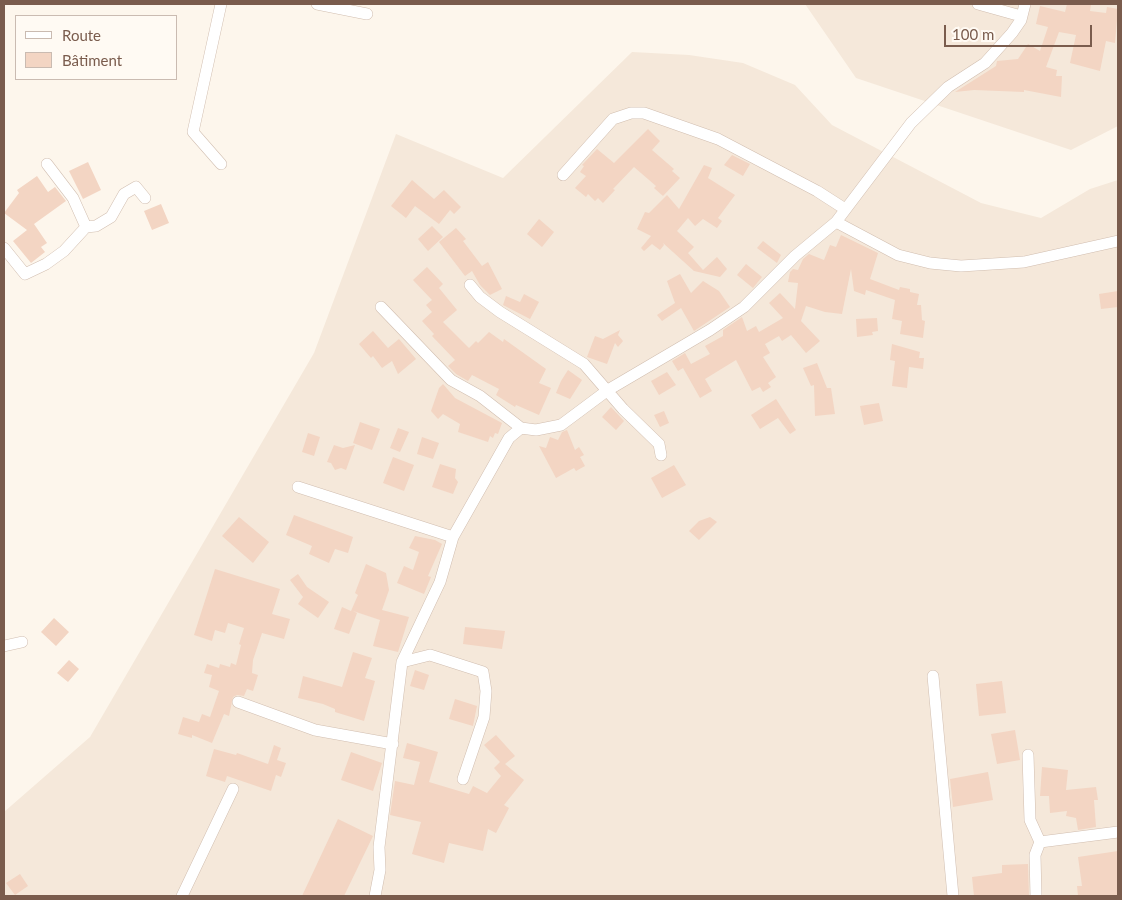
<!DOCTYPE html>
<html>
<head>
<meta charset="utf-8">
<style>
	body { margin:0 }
	#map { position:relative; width:1122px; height:900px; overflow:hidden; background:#fdf6ec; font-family:Lato,sans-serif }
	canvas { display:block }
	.frame { position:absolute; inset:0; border:5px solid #7a5c4d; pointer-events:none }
	.legend { position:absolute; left:15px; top:15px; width:162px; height:65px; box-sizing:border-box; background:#fffaf3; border:1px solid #cabbb1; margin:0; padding:6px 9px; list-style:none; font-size:15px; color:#7a5c4d }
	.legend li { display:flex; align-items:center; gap:10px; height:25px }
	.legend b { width:25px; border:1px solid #cabbb1 }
	.scale { position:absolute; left:944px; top:25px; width:148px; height:22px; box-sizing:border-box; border:2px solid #7a5c4d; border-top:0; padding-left:6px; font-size:15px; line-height:18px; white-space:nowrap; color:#7a5c4d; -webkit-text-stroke:4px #fffaf3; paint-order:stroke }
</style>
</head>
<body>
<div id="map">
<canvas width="1122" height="900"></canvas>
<div class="frame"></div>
<ul class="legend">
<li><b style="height:6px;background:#fff"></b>Route</li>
<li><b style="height:14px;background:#f3d5c3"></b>Bâtiment</li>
</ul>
<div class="scale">100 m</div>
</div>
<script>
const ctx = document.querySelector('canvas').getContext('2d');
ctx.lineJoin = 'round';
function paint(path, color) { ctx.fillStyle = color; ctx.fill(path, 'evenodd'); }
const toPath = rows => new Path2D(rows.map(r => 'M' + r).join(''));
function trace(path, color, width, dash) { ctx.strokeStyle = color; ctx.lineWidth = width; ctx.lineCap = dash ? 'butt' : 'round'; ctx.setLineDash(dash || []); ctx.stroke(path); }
paint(toPath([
	[805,4,1118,4,1118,126,1071,150,856,78],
	[632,52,689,55,743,63,795,85,832,125,981,203,1041,218,1090,189,1118,180,1118,896,4,896,4,812,90,737,314,353,396,134,503,178]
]), '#f5e8da');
paint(toPath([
	[1067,4,1091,4,1090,11,1106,13,1107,7,1118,9,1115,43,1106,41,1100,71,1070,63,1076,35,1059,32,1046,67,1057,70,1056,76,1062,76,1061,97,1024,90,1024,92,974,90,955,92,996,66,997,61,1018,59,1028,44,1040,51,1048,27,1036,24,1040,6,1065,12],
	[648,129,660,141,652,150,674,169,672,171,680,178,663,196,654,188,656,186,634,167,613,189,615,190,603,203,598,198,595,201,588,194,586,197,575,188,586,176,580,172,584,166,582,165,597,149,614,163],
	[732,155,750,164,743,176,724,165],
	[88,162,101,190,83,199,69,171],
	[704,165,712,168,708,178,735,195,718,218,722,221,717,228,703,219,695,226,688,218,677,231,694,247,688,253,703,270,717,257,727,269,720,277,694,271,663,243,664,245,660,250,652,244,644,251,641,248,651,236,637,229,645,212,649,213,667,195,679,209],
	[37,176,48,192,55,187,66,201,34,224,47,243,41,247,45,252,31,263,13,241,27,230,4,213,19,193,17,190],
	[412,180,434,199,444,190,461,207,454,214,450,210,439,224,415,206,406,218,391,206],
	[161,204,169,223,152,230,144,211],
	[539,219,554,232,542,247,527,234],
	[432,226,443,237,428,251,418,239],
	[456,228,466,239,463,241,482,266,488,262,502,289,490,295,480,285,472,271,465,276,439,242],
	[841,235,878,253,870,279,899,290,900,287,910,289,910,292,919,294,917,305,921,305,922,320,925,321,923,338,900,334,902,321,892,319,895,300,866,290,865,295,854,291,851,269,842,314,825,312,806,306,801,321,820,341,806,353,791,335,782,341,779,336,765,344,770,353,763,357,776,377,768,383,771,387,763,392,760,387,752,391,736,360,705,379,712,391,700,398,683,368,678,371,672,361,685,353,691,364,710,354,705,346,723,336,723,330,742,317,747,331,756,326,759,332,783,318,769,303,780,293,795,309,798,283,788,282,790,272,793,269,798,270,803,259,809,254,824,260,830,245,836,247],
	[763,241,781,255,777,263,757,248],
	[746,264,762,277,753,288,737,275],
	[427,267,443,284,439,288,457,310,443,322,469,348,476,341,478,343,489,332,503,342,504,339,546,369,539,383,551,388,539,415,516,405,515,407,496,395,499,389,472,375,468,381,456,374,448,366,455,360,432,336,434,334,422,321,432,312,426,305,432,300,413,280],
	[680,274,691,293,703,281,719,291,730,307,694,331,681,308,662,321,657,315,675,303,667,281],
	[1118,291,1118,307,1101,309,1099,294],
	[524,294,539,302,530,319,503,305,506,296,520,302],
	[877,318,878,331,872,332,873,335,857,337,856,319],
	[620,330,618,335,623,341,618,347,615,343,607,364,587,357,595,336,603,339],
	[373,331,388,348,399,339,416,359,398,374,392,361,382,368,373,356,371,358,359,344],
	[892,344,920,352,919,358,924,358,923,369,909,367,907,388,892,386,895,361,890,360],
	[817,363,827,388,831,388,835,414,815,416,814,385,811,386,803,368],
	[568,370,582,380,570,399,556,393,561,381],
	[667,372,676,385,659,395,651,381],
	[443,384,455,398,502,423,498,434,495,433,493,438,490,436,488,442,458,432,460,424,443,414,438,419,431,411,439,388],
	[776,399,796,430,790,434,778,418,760,429,751,415],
	[879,403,883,421,864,425,860,406],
	[611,407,624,421,616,430,602,417],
	[664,411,669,423,660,427,654,415],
	[360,422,380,429,372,450,353,443],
	[398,428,409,432,400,452,390,448],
	[567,430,575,450,579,447,584,455,580,457,585,466,576,471,574,468,556,478,539,446,546,448,550,437,558,440,562,432],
	[308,433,320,437,314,456,302,452],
	[422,437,439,443,433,459,417,454],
	[334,445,343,448,355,445,346,470,341,468,335,470,331,463,327,462],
	[393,457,414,465,404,491,383,483],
	[440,464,456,469,455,478,458,482,453,494,432,487],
	[674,465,686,485,662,498,651,478],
	[294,515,353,537,348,553,335,549,329,563,309,554,312,546,286,535],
	[239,517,269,542,253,563,222,536],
	[710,517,717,522,699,540,689,531,699,521],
	[415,536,435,540,442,544,428,576,431,577,424,594,397,583,404,566,413,570,419,552,409,548],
	[366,564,386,573,389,590,382,610,409,617,398,652,373,646,380,620,353,611,357,613,349,634,334,629,342,607,351,611,358,595,355,593],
	[215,569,280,589,272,614,290,619,284,639,262,633,253,660,252,673,258,675,253,691,247,689,244,696,237,695,233,697,229,716,224,714,212,743,192,735,192,738,178,734,183,717,199,722,202,714,210,717,219,691,209,687,212,675,204,673,207,664,219,668,220,664,230,667,231,663,236,665,241,645,239,644,244,628,228,623,225,633,215,630,212,641,194,635],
	[298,574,307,587,329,602,318,618,298,604,303,597,290,580],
	[54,618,69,632,56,646,41,632],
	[465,627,505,631,502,649,463,644],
	[353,652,372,658,365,678,375,681,364,721,335,712,335,709,323,704,298,698,303,676,342,687],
	[69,660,79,669,68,682,57,673],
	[415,670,429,675,424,690,410,686],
	[1002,681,1006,713,979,716,976,684],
	[455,699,477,706,473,726,449,719],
	[1015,730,1020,760,997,764,991,734],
	[496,735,515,756,505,764,524,780,504,805,509,808,496,833,488,829,483,851,449,843,444,863,412,854,421,822,390,815,395,781,414,785,420,762,403,758,407,743,438,752,429,782,469,794,473,786,487,793,501,776,494,768,500,762,484,745],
	[274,745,281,748,277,760,286,763,281,777,276,775,271,791,227,776,225,782,206,776,214,749,236,755,237,753,268,764],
	[351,752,382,763,373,791,341,780],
	[1042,767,1068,770,1066,790,1096,787,1098,800,1094,800,1096,827,1078,830,1076,818,1066,816,1067,811,1050,813,1049,796,1040,796],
	[988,772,993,800,953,807,950,779],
	[338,819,373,836,344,896,302,896],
	[1118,851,1118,896,1078,896,1077,886,1082,886,1078,857],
	[1028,864,1029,896,974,896,972,877,1002,873,1002,865],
	[20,874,28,886,15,895,6,883]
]), '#f3d5c3');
const minor = toPath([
	[221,4,193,132,221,164],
	[317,4,367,14],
	[978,4,1021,16],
	[563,175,613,119,631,113,644,113,718,139,817,191,845,209],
	[836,222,898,255,930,263,961,266,1024,262,1118,241],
	[86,227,96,226,111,217,124,194,136,187,145,198],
	[4,248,25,274,46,264,64,251,86,227,73,198,47,164],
	[470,285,480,297,500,312,584,364,623,409,659,444,661,455],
	[381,307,451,380,480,396,521,428],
	[298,487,453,537,509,438,521,428,536,430,561,425,608,390,710,330,744,307,795,256,836,222,911,123,948,87,985,63,1012,33,1021,20,1025,4],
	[4,646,22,642],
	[402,662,430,655,483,672,486,691,484,717,463,779],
	[933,676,953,896],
	[238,702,315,730,393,744],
	[1028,755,1030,820,1040,842],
	[182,896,233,789],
	[375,896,380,870,379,847,402,662,440,582,453,537],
	[1036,896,1035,855,1040,842,1118,832]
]);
trace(minor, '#d1beb0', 12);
trace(minor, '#fff', 11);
</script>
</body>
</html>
